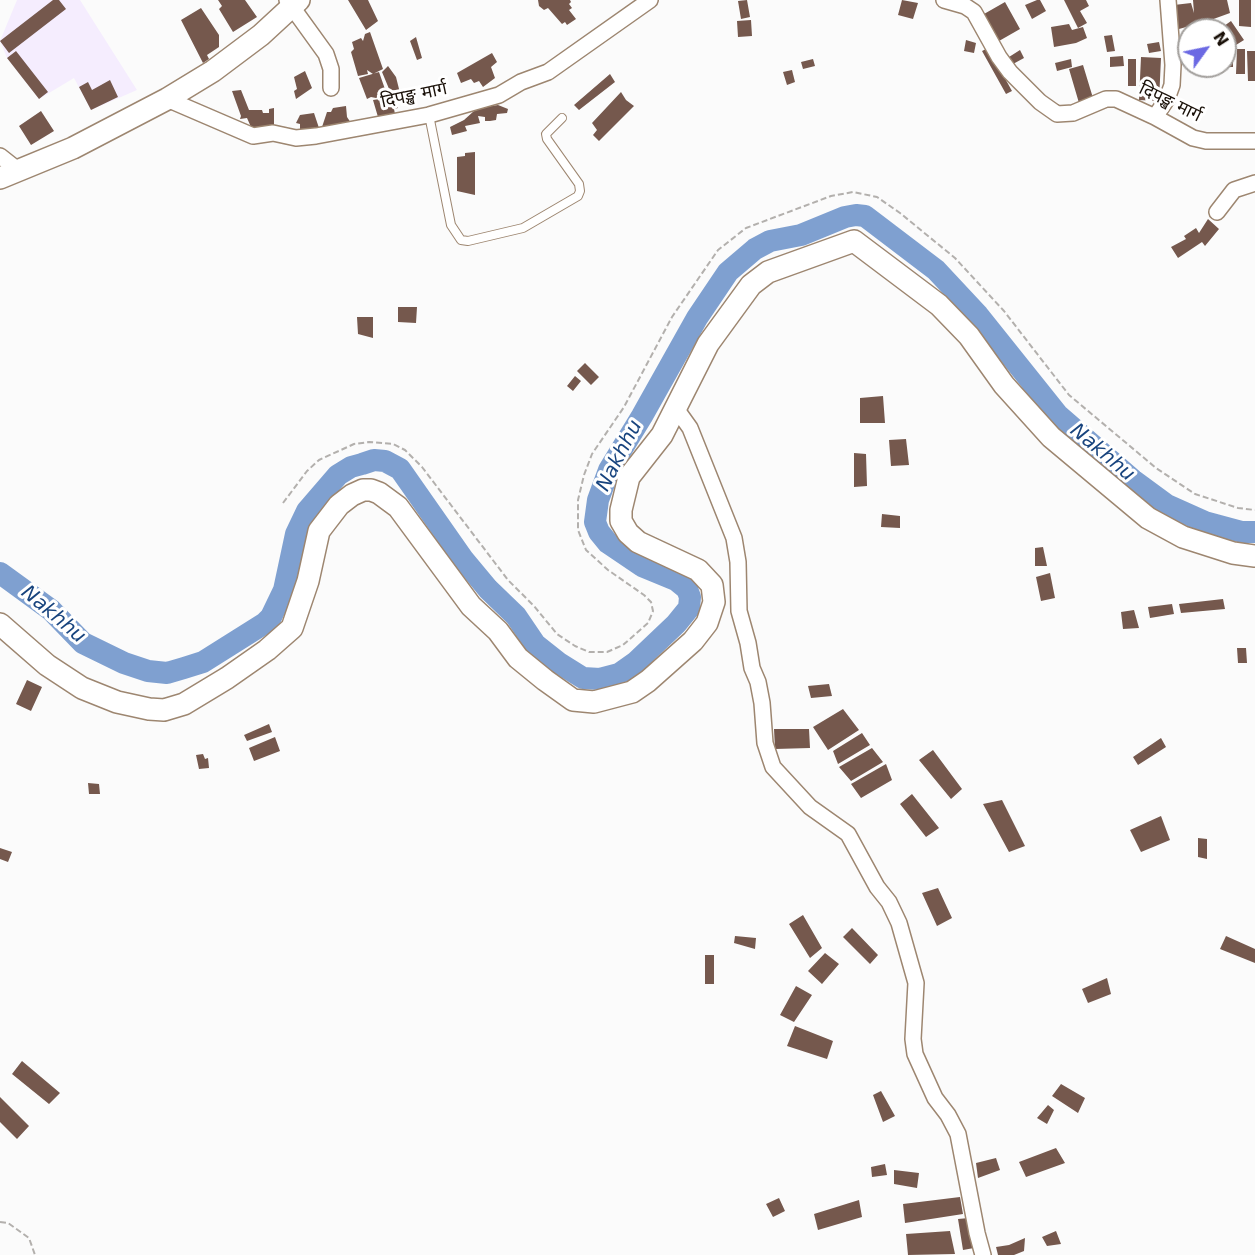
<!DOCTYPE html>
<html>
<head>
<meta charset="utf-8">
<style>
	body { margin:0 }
	#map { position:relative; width:1255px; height:1255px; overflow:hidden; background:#fbfbfb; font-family:"DejaVu Sans",sans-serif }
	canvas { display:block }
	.north { position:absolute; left:1177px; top:18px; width:60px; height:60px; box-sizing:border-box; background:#fff; border:2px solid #a3a09d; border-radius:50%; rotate:57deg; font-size:16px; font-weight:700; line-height:24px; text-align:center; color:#1a1109 }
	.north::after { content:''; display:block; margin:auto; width:21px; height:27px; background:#6b69e3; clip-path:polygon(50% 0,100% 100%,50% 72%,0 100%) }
</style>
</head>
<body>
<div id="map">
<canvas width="1255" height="1255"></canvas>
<div class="north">N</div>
</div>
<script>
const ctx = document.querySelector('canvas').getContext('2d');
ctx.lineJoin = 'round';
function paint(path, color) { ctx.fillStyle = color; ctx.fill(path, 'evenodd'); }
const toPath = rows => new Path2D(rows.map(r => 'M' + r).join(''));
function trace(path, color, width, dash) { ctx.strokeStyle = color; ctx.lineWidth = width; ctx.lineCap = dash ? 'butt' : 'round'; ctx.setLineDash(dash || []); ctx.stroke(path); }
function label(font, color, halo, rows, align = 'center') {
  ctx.font = font + ' "DejaVu Sans","Noto Sans Devanagari",sans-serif'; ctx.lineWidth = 6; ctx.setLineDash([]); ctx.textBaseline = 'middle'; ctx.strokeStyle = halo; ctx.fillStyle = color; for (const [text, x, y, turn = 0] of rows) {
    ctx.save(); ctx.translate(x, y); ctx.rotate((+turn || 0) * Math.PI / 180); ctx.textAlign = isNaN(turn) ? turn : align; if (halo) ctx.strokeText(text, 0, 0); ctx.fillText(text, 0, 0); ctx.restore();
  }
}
paint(toPath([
	[17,0,80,0,137,90,91,110,74,78,39,99,7,58,0,41]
]), '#f5edfe');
trace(toPath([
	[0,573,51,610,83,643,124,663,148,671,167,673,184,668,203,662,265,623,271,617,284,590,296,534,307,511,338,475,351,467,362,464,374,460,385,461,400,469,463,559,488,589,516,616,535,644,559,663,583,678,600,679,619,674,636,662,676,624,689,608,690,597,687,589,676,580,642,566,608,543,599,532,595,522,598,500,609,470,642,416,697,318,728,272,755,249,770,241,801,235,845,217,856,215,865,216,936,270,978,315,1058,415,1133,480,1167,505,1205,522,1242,532,1255,532]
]), '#7fa0d0', 22);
paint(toPath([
	[53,0,59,0,66,9,9,53,0,41],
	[218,0,245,0,257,17,233,32,219,9,222,6],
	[348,0,368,0,378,21,366,30],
	[538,0,570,0,571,2,569,4,572,8,569,10,576,19,567,25,565,22,562,24,548,8,544,10,539,6],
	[747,0,750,17,741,19,738,1],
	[902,0,918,3,913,19,898,15],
	[1037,0,1040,0,1046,11,1032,19,1025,5],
	[1064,0,1086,0,1089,6,1080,11,1087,23,1078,28],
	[1193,0,1227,0,1230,13,1208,21,1196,22,1197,24,1179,29,1174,5,1191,3,1194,13],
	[1239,0,1251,0,1251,27,1239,26],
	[1005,2,1020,29,999,41,984,14],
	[201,8,219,35,219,47,207,55,209,59,203,63,181,20],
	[751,20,752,36,738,37,737,21],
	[1231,21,1244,40,1236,45,1224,26],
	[1069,24,1072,30,1083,27,1087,38,1076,43,1054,47,1051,27],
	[370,32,383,69,373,74,367,70,368,74,358,76,351,52,354,49,352,42,361,38,363,41,365,34],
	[1189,34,1189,54,1180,39],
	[1112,35,1115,51,1107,52,1104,36],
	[416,37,422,58,417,60,410,41],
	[966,40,976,43,974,53,964,51],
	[1159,42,1161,51,1149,53,1147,44],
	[988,48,1012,91,1006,94,982,51],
	[1237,49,1245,49,1245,74,1236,74],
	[1020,50,1024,58,1013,64,1009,57],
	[1225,50,1233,51,1233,67,1225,67],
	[16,51,48,92,39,99,7,58],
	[1247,51,1255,51,1255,81,1248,81],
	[492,53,497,62,491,67,495,78,483,87,479,81,474,83,471,79,461,83,457,73],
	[1123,56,1124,66,1110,67,1110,57],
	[1141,57,1161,58,1159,101,1139,100],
	[813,59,815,66,803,69,801,62],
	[1071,59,1072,67,1057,71,1055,63],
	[1128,59,1136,59,1136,86,1128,86],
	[1083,65,1093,98,1079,103,1069,69],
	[388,66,396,77,400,93,395,95,398,108,394,109,395,114,378,117,373,100,387,98,389,107,392,105,392,96,382,72],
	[792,70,795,82,787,85,783,72],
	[305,71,312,88,296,99,294,91,297,89,294,77],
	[379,72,386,92,376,98,371,97,367,99,359,78],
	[610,74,615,82,579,110,574,105],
	[110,80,118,97,91,110,79,87,88,82,92,90],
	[241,90,249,110,262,110,263,113,269,113,269,109,274,108,274,128,251,127,247,118,240,119,241,116,232,91],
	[621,92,626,100,634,106,599,141,593,135,597,130,592,123],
	[498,105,508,109,507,113,497,114,496,120,490,121,485,121,485,117,478,116,480,123,465,126,467,131,452,135,450,127,464,120,474,111,485,107],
	[346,106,347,117,351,123,336,128,322,127,327,112,331,112,333,108],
	[41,111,54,131,31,145,19,126],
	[314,113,319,128,300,130,300,124,296,123,300,115],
	[475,152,475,195,457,191,457,157,465,156,465,153],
	[1208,219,1219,229,1205,246,1202,242,1178,258,1171,247,1186,239,1184,236,1196,228,1199,233],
	[398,307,417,307,416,323,398,322],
	[357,317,373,317,373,338,358,334],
	[585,363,599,377,591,385,577,371],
	[575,376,581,381,573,391,567,386],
	[883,396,885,423,860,423,860,398],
	[906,439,909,465,891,466,889,440],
	[854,453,866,454,867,486,854,487],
	[882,514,900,516,900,528,881,527],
	[1043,547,1047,566,1035,566,1035,548],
	[1050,573,1055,598,1041,601,1036,577],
	[1223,599,1225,609,1181,613,1179,604],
	[1172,604,1174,614,1150,618,1148,607],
	[1134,610,1139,628,1123,629,1121,612],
	[1237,648,1246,648,1247,663,1238,663],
	[27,680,42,687,31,711,16,704],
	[829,684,832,696,811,698,808,686],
	[843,709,859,730,828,750,813,727],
	[269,724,272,732,247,741,244,735],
	[774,729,809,729,810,748,775,749],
	[862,733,870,745,838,764,833,751],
	[275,737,280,751,254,761,249,748],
	[1161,738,1166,747,1138,765,1133,757],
	[872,748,883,762,851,781,839,767],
	[933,750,962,789,951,799,919,760],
	[203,754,205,759,208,758,209,768,199,769,196,755],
	[886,764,892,780,861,798,851,784],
	[88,783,99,784,100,794,89,794],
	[912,794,939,828,926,837,900,804],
	[1002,800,1025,846,1009,852,983,804],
	[1161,816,1170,840,1141,852,1130,830],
	[1198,838,1207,839,1207,859,1198,857],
	[0,848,12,852,8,862,0,859],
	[938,888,952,918,937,926,922,893],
	[803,915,822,948,810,958,789,924],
	[852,928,878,955,870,964,843,937],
	[735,936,756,938,755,949,734,943],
	[1226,936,1255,949,1255,963,1220,949],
	[825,953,839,964,822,984,808,971],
	[705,955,714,955,714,984,705,984],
	[1107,978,1111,994,1088,1003,1082,989],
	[796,986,812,995,794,1022,780,1015],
	[795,1026,833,1041,827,1059,787,1046],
	[22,1061,60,1093,49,1104,12,1074],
	[1061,1084,1085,1098,1078,1113,1052,1096],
	[881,1091,895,1116,883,1122,873,1095],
	[0,1097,29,1126,17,1139,0,1122],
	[1048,1105,1054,1110,1047,1124,1037,1118],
	[1056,1148,1065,1163,1026,1177,1019,1162],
	[996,1158,1000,1170,978,1178,976,1163],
	[885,1164,887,1175,872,1177,871,1167],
	[894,1170,919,1173,917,1188,894,1184],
	[960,1197,963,1214,905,1223,903,1204],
	[779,1198,785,1211,773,1217,766,1204],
	[859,1200,862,1217,818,1230,814,1214],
	[969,1218,974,1248,963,1250,958,1219],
	[950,1231,955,1254,908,1255,906,1234],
	[1056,1231,1061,1244,1047,1246,1042,1237],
	[1025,1238,1024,1251,1014,1255,998,1255,996,1247,1009,1245]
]), '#75584d');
const lane = toPath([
	[429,115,451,225,461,240,468,241,523,228,578,196,580,191,579,184,547,139,546,134,562,118]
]);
const street = toPath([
	[287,0,326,54,331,69,331,88],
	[944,0,965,6,974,12,999,57,1010,72,1040,102,1057,114,1073,113,1106,99,1116,99,1155,117,1193,138,1206,141,1255,141],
	[167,99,253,136,273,133,296,138,316,136,429,115,499,95,521,82,548,72,650,0],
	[1155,117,1167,99,1172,85,1173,65,1168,0],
	[0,156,19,171],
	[1217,212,1234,190,1255,183],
	[675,407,690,428,734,538,738,562,739,611,748,643,752,668,758,682,762,703,765,743,773,767,810,807,848,834,877,887,889,902,899,923,916,983,913,1039,915,1054,935,1098,948,1115,958,1134,977,1233,983,1255]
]);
const secondary = toPath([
	[0,178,73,148,167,99,213,71,261,35,299,0],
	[0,624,47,665,82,688,117,702,149,709,164,710,184,704,227,678,267,650,292,628,308,581,319,531,339,505,352,495,363,490,371,490,379,493,398,507,471,606,498,631,518,658,545,680,573,700,594,702,632,692,648,681,693,641,707,623,714,602,712,585,698,570,638,542,628,533,621,521,621,510,629,477,662,435,708,344,751,285,768,272,854,241,939,305,969,336,1004,385,1051,437,1148,518,1183,537,1233,553,1255,556]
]);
trace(lane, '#9d8670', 10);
trace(street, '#9d8670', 18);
trace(secondary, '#9d8670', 24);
trace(toPath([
	[283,503,307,471,319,460,354,444,369,442,393,444,405,450,422,467,508,580,534,606,557,634,575,646,589,652,607,652,623,645,648,623,653,611,651,602,644,595,608,570,586,550,578,530,578,500,584,475,592,454,624,407,672,317,718,250,746,228,831,196,853,192,877,197,900,213,955,258,1004,311,1069,395,1156,468,1195,494,1238,508,1255,510],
	[0,1222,8,1223,29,1238,35,1255]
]), '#b3b0ad', 2, [6, 3]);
trace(lane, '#fff', 8);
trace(street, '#fff', 15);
trace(secondary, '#fff', 21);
label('18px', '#1a1109', '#fff', [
	["दिपङ्ख मार्ग",414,96,-12],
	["दिपङ्ख मार्ग",1170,103,26]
]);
label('italic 20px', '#18447e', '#fff', [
	["Nakhhu",1102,453,40],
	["Nakhhu",620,456,-63],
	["Nakhhu",53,615,40]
]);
</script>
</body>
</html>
